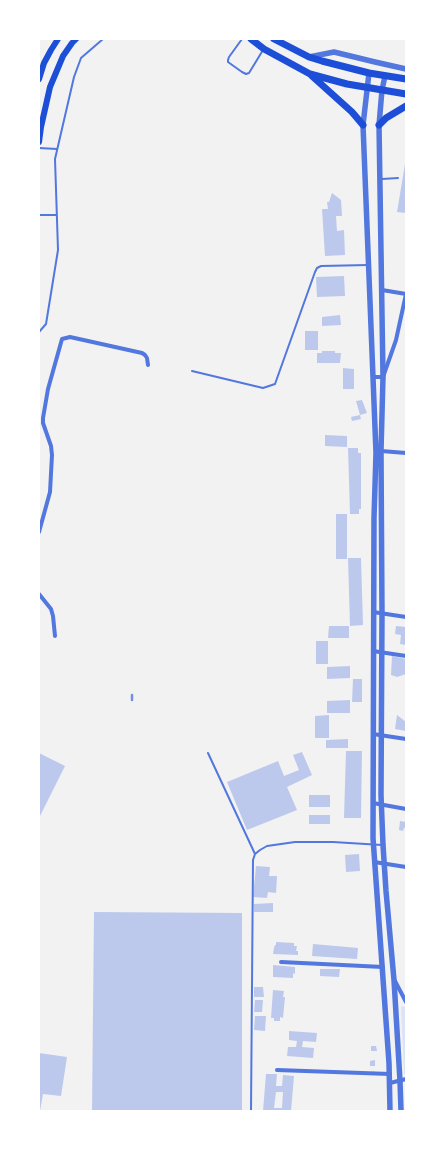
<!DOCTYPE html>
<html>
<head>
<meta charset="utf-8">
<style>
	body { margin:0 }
	#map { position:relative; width:445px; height:1150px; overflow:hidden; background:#f2f2f2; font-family:"Sofia Sans Condensed",sans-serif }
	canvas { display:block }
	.frame { position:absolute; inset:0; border:40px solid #fff; pointer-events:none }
</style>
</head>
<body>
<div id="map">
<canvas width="445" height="1150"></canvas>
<div class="frame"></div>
</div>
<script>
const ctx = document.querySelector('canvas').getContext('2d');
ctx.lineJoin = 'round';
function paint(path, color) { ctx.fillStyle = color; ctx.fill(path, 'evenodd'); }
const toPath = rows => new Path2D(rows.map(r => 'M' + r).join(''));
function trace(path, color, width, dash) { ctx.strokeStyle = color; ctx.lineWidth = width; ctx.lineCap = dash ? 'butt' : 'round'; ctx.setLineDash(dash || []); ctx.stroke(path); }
paint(toPath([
	[404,1006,406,1009,406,1073,404,1074,401,1007]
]), '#dbe4f7');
paint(toPath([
	[405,164,406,164,406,213,397,212],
	[332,193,341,200,342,216,336,216,337,231,344,230,345,255,325,256,322,209,328,209,327,202,329,202],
	[344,276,345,296,317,297,316,277],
	[340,315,341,325,322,326,322,317],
	[305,331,318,331,318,350,305,350],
	[322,351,335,351,335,353,341,353,340,363,317,363,317,353,322,353],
	[343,368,354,369,354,389,343,389],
	[362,400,367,413,360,415,356,401],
	[360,415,361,419,352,421,351,417],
	[325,435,347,436,347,447,325,446],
	[348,448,358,448,358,453,361,453,361,509,359,509,359,514,350,514],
	[336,514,347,514,347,559,336,559],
	[348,558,361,558,363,625,350,626],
	[329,626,349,626,349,638,328,638],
	[396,626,406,627,406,645,400,644,401,635,395,634],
	[316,641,328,641,328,664,316,664],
	[392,656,406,659,406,674,397,677,391,675],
	[350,666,350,678,327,679,327,667],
	[353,679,362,679,362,702,352,702],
	[350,700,350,713,327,713,327,701],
	[329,715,329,738,315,738,315,716],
	[397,715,406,722,406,731,395,729],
	[348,739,348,748,326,748,326,740],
	[346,751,362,751,361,818,344,818],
	[302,752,312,775,287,787,297,810,247,830,227,782,278,761,284,776,299,770,293,755],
	[39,753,65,766,39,818],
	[309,795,330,795,330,807,309,807],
	[309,815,330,815,330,824,309,824],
	[400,821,406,822,406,828,404,828,403,831,399,830],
	[359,854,360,871,346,872,345,855],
	[256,866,270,867,269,876,277,876,276,893,268,892,267,898,253,897],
	[273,903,273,912,254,912,254,904],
	[94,912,242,913,242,1111,92,1111],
	[276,942,294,943,294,946,297,946,296,951,298,951,298,955,273,954,274,948,275,945,276,945],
	[313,944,358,948,357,959,312,956],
	[273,965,295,967,295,974,293,973,293,978,273,977],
	[320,969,340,969,339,977,320,976],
	[254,987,263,987,264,997,254,997],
	[273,990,284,991,283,997,285,997,283,1018,280,1017,280,1021,274,1021,274,1018,271,1018],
	[255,1000,263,1000,262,1012,254,1012],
	[255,1016,266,1016,265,1031,254,1030],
	[289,1031,317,1033,316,1042,303,1041,302,1047,314,1048,313,1058,287,1056,288,1047,296,1047,297,1041,289,1040],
	[371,1046,376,1046,377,1051,371,1051],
	[39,1053,67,1057,61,1096,43,1094,40,1111,39,1111],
	[375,1060,375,1066,370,1066,370,1061],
	[266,1074,277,1074,276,1086,282,1086,283,1075,294,1076,291,1111,263,1111],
	[276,1092,283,1092,282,1108,274,1108]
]), '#bdc9ec');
trace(toPath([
	[242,39,229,57,228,60,228,62,242,72,246,74,249,73,263,50],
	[39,148,57,149],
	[382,179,398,178],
	[39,215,56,215],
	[39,332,46,324,58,250,55,159,74,77,81,58,103,39],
	[192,371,263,388,275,384,315,272,317,268,321,266,368,265],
	[208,753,255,854],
	[251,1111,253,860,255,854,260,850,267,846,295,842,333,842,382,845]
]), '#5277de', 2);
trace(toPath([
	[382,290,406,294],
	[373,377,383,377,396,340,406,294],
	[381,451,406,453],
	[39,532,50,492,52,455,51,446,43,423,43,418,48,389,62,339,70,337,142,353,145,355,147,358,148,365],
	[39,594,51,609,53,616,55,636],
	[373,612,406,617],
	[373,651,406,656],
	[373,734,406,739],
	[373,803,406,809],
	[374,862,406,867],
	[281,962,383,967],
	[395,981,406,1002],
	[277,1070,390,1074],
	[390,1083,406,1079]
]), '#5277de', 4);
trace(toPath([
	[309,57,334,52,375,62,406,69],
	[369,73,363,125,376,453,374,518,373,838,389,1063,390,1111],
	[385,76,382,90,379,125,383,377,381,451,382,614,381,795,383,845,386,891,394,980,400,1081,401,1111]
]), '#5277de', 5.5);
trace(toPath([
	[39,79,44,63,51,50,58,39],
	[39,142,41,127,50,87,63,56,72,43,76,39]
]), '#1d4ed8', 6);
trace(toPath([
	[251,39,264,49,310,74,347,84,406,94],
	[274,39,309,57,322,61,369,73,406,79],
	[312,76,352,112,363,125],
	[379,125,386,118,406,106]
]), '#1d4ed8', 7);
trace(toPath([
	[132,700,132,695]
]), '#7290e2', 2.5);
</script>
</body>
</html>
